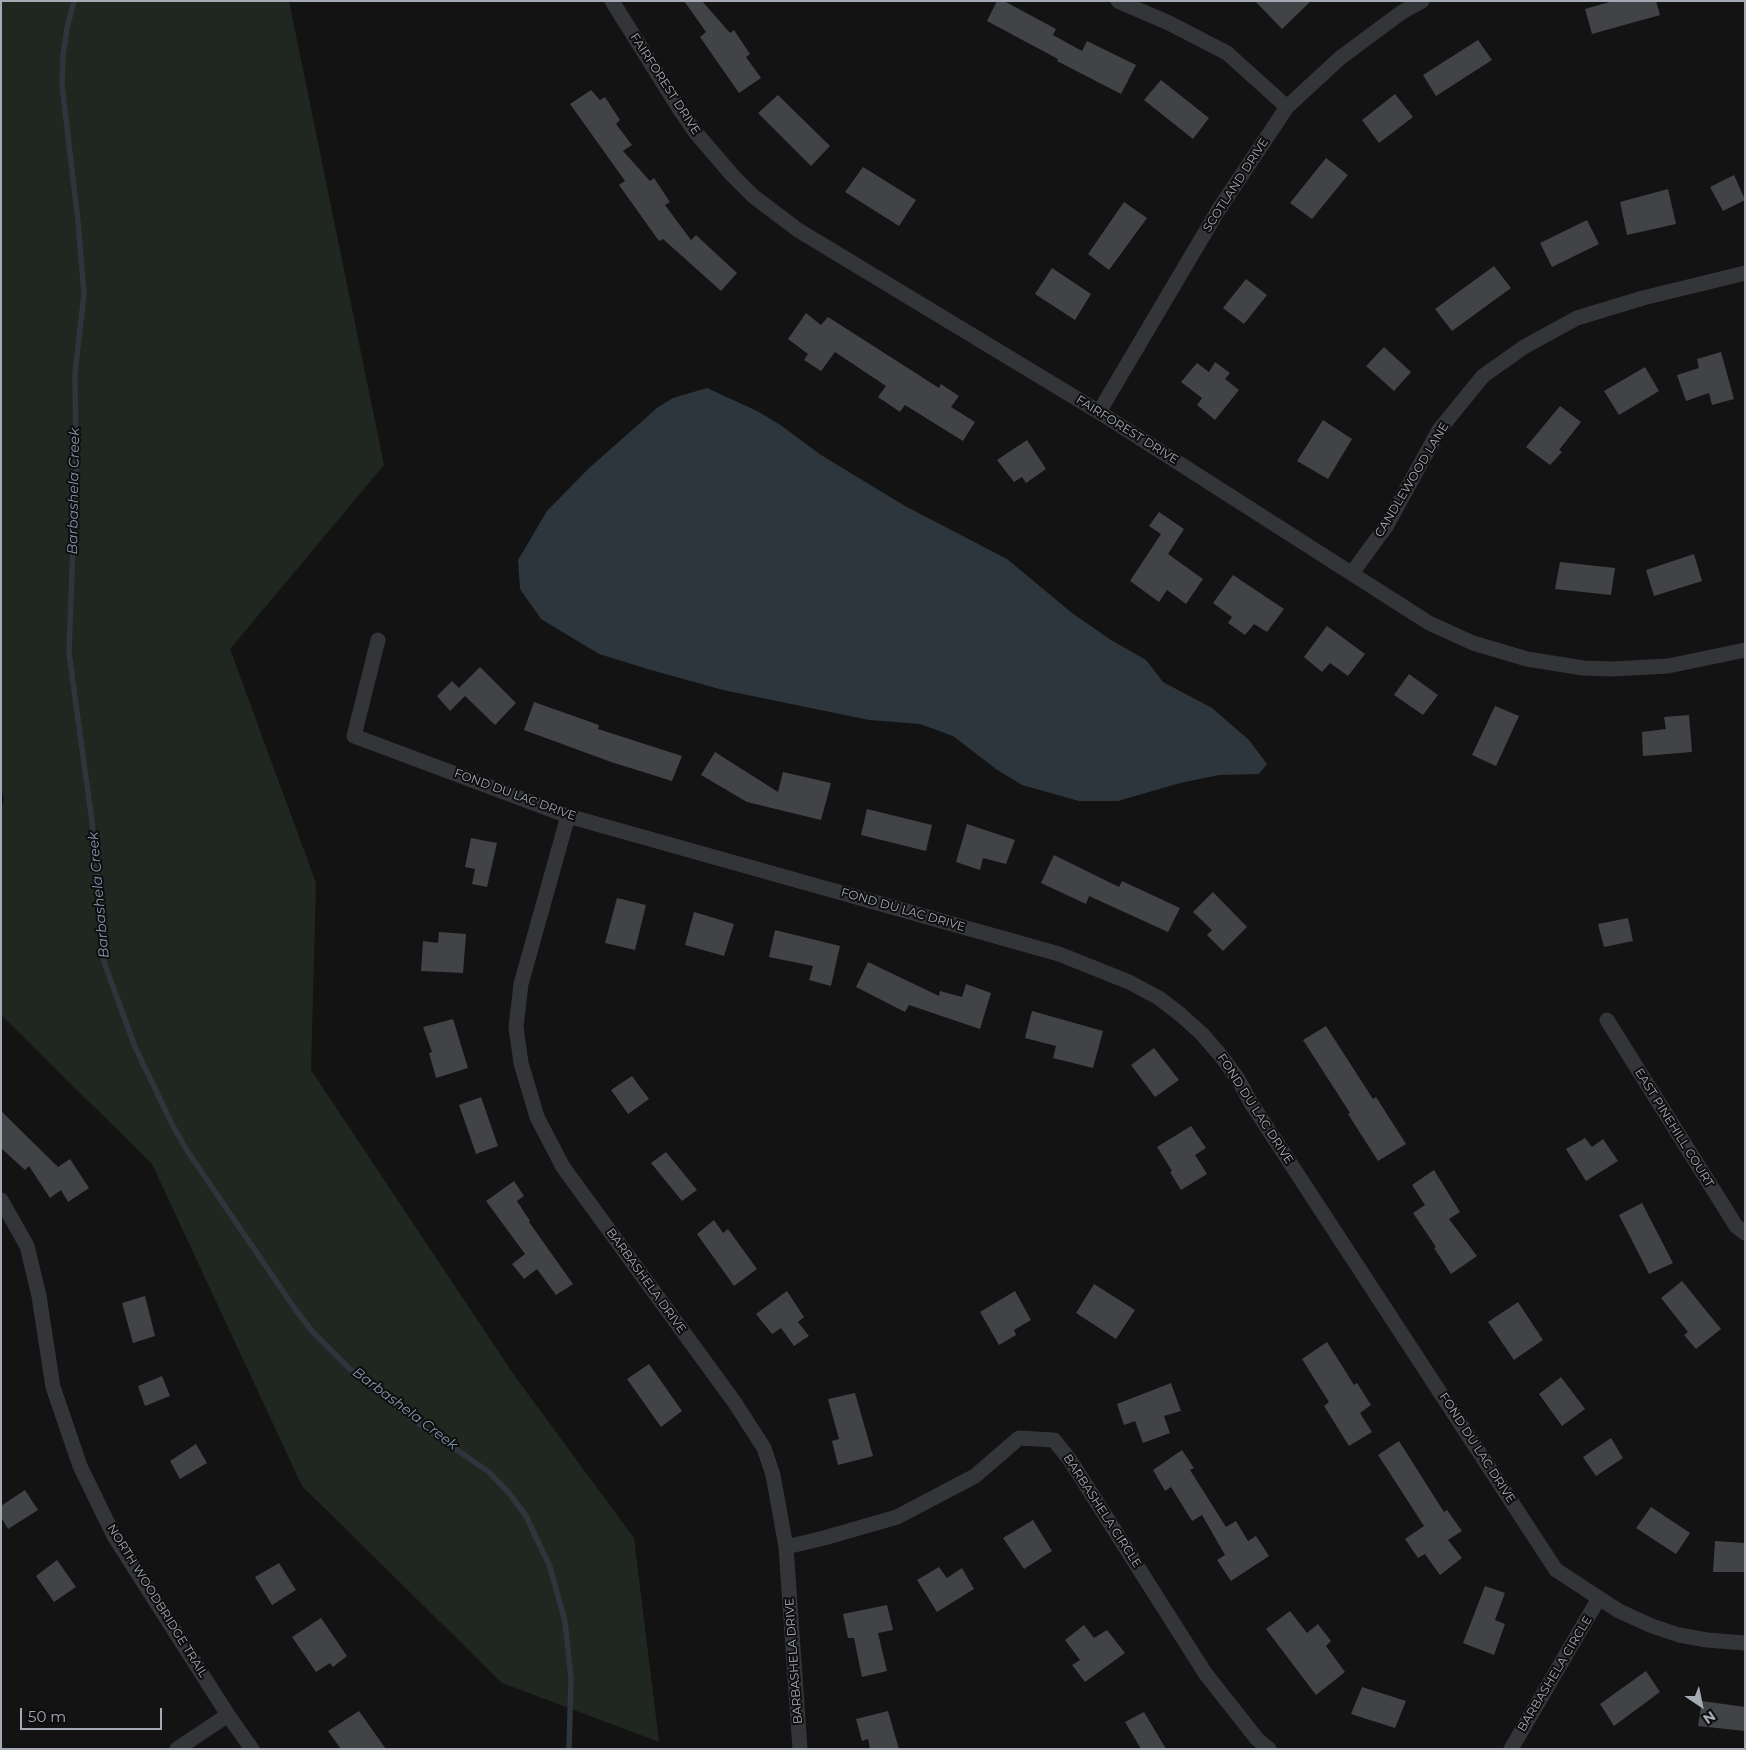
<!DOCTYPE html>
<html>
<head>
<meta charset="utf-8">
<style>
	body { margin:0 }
	#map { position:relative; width:1746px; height:1750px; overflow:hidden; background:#131314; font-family:Montserrat,sans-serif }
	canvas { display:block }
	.frame { position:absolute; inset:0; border:2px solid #a5aab4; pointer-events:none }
	.north { position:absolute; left:1676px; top:1680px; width:50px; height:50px; -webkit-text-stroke:4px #0e0e0f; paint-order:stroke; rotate:146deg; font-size:14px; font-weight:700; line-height:20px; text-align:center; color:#a5aab4 }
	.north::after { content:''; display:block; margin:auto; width:18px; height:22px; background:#a5aab4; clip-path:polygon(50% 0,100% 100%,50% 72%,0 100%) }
	.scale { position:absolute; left:20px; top:1708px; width:142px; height:22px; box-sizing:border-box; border:2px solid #a5aab4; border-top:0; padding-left:6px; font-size:15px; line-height:18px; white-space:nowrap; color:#a5aab4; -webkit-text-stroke:4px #0e0e0f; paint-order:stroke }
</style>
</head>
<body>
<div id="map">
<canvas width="1746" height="1750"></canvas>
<div class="frame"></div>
<div class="north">N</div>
<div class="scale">50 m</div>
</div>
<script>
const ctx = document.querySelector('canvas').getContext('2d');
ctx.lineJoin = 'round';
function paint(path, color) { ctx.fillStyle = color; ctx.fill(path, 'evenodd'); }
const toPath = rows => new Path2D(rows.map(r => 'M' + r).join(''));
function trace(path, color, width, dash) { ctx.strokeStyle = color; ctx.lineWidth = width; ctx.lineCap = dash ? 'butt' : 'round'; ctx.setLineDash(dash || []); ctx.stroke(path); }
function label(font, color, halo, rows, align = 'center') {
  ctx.font = font + ' Montserrat,sans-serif'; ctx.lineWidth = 4; ctx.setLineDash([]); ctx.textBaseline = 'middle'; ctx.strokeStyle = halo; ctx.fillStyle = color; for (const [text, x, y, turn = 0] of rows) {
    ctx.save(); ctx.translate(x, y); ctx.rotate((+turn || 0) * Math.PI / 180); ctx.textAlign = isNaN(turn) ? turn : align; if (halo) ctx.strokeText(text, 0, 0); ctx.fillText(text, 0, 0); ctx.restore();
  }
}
paint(toPath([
	[1,1,289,1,384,465,230,649,316,883,311,1070,514,1375,634,1538,659,1742,502,1683,302,1486,152,1164,1,1015,1,808,4,799,1,787]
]), '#1f2720');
paint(toPath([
	[707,388,757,411,779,424,821,455,905,506,1007,559,1072,613,1111,640,1146,660,1163,682,1212,708,1249,740,1267,764,1259,774,1219,775,1180,783,1118,801,1079,801,1022,785,996,769,953,736,920,724,869,720,723,690,651,670,599,654,541,619,520,589,518,560,547,511,588,469,657,408,673,398]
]), '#2d363c');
trace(toPath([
	[74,1,67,28,63,56,62,85,78,221,84,294,75,373,76,461,69,653,92,822,104,962,135,1047,172,1124,186,1149,295,1309,312,1331,352,1371,419,1424,489,1472,509,1493,526,1516,550,1567,565,1622,571,1678,569,1749]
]), '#2d363c', 5.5);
paint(toPath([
	[684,1,702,1,730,33,734,30,750,54,746,57,761,78,739,93,700,37,706,32],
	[997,1,1004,1,1056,29,1053,35,1082,51,1087,41,1136,65,1121,94,1057,61,1058,59,987,21],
	[1255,1,1311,1,1282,29],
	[1613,1,1656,1,1660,15,1592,34,1585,9],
	[1478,40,1492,60,1436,96,1423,75],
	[1161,80,1209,118,1193,139,1144,100],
	[591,90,600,100,605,97,620,120,616,124,632,145,623,151,650,181,654,178,670,202,665,205,691,240,696,235,737,273,721,291,663,239,659,241,619,185,625,181,570,104],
	[1395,94,1413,117,1379,143,1362,120],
	[778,95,830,146,811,166,758,113],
	[1326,158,1348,175,1312,219,1290,203],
	[863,167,916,200,899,226,845,192],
	[1734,175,1745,200,1723,211,1710,187],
	[1668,189,1676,224,1627,235,1620,202],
	[1124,202,1147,218,1109,270,1088,254],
	[1587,220,1599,244,1552,267,1540,243],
	[1494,266,1511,288,1452,331,1435,309],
	[1052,268,1091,294,1075,320,1035,294],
	[1246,279,1267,295,1244,324,1223,308],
	[806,313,821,325,828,317,939,388,941,384,959,396,951,407,975,422,963,441,905,405,900,412,878,397,886,386,835,352,821,371,804,360,808,354,788,339],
	[1384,347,1411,372,1394,391,1366,366],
	[1721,352,1734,399,1712,405,1709,393,1686,401,1677,375,1699,368,1697,359],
	[1215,362,1230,373,1225,379,1239,390,1215,420,1197,405,1202,398,1181,382,1197,363,1209,372],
	[1645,367,1659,391,1619,415,1604,391],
	[1560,406,1581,422,1559,450,1562,452,1550,465,1526,447],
	[1323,420,1352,439,1328,479,1297,461],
	[1027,440,1046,469,1026,483,1022,477,1014,482,997,460],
	[1159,512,1184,529,1168,554,1203,579,1186,604,1167,590,1159,602,1130,581,1161,534,1149,526],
	[1694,554,1702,581,1654,596,1646,570],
	[1560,562,1615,568,1611,595,1555,589],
	[1233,575,1284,609,1267,632,1254,624,1245,635,1228,623,1232,617,1213,603],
	[1327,626,1365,654,1348,676,1330,663,1322,672,1304,657],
	[480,667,516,703,495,725,465,696,450,711,437,696,452,681,459,688],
	[1409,674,1438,695,1423,715,1394,695],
	[534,702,599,725,598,729,682,756,672,781,611,762,524,730],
	[1495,706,1519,716,1496,766,1472,755],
	[1689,715,1692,752,1643,756,1642,732,1666,729,1664,717],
	[715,752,778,792,783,772,831,783,821,820,747,802,701,775],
	[867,809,932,825,926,851,861,835],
	[967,824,1015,840,1006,864,983,858,980,870,956,862],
	[471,838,497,843,487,887,472,884,475,869,465,867],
	[1054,855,1119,887,1122,881,1180,908,1168,932,1089,896,1086,904,1041,883],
	[1213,892,1247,927,1223,951,1207,935,1212,930,1193,912],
	[617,898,646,905,635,950,605,943],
	[694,912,734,924,724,956,685,945],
	[1628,918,1633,941,1604,947,1598,924],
	[775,930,840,946,831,986,809,980,813,966,769,957],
	[439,932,466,934,463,973,421,971,423,941,438,943],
	[868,962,939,996,940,991,962,997,966,984,991,993,980,1029,909,1005,905,1012,856,987],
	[1032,1011,1103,1031,1093,1068,1053,1058,1056,1046,1025,1038],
	[453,1019,468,1068,436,1078,429,1053,432,1052,423,1027],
	[1326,1026,1373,1099,1376,1097,1406,1144,1378,1161,1348,1114,1350,1113,1303,1040],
	[1154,1048,1179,1080,1155,1097,1131,1065],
	[632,1076,649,1099,628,1114,611,1090],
	[481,1097,498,1146,476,1154,459,1105],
	[1,1111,58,1167,70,1159,89,1188,68,1202,61,1190,50,1198,29,1166,25,1170,1,1148],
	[1191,1126,1206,1148,1195,1155,1207,1174,1181,1190,1170,1172,1172,1171,1157,1147],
	[1585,1138,1592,1147,1603,1139,1618,1161,1586,1181,1566,1149],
	[666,1152,697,1190,682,1201,651,1163],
	[1434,1170,1460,1212,1449,1219,1477,1256,1451,1274,1434,1248,1436,1247,1413,1213,1425,1205,1412,1185],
	[514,1181,524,1196,517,1201,530,1221,529,1222,573,1284,556,1295,537,1269,524,1279,512,1264,525,1254,486,1201],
	[1642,1203,1673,1263,1649,1274,1619,1215],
	[714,1220,723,1233,728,1229,757,1269,734,1286,697,1234],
	[1682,1281,1721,1329,1696,1349,1684,1335,1688,1332,1661,1298],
	[1094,1284,1135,1310,1116,1339,1076,1313],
	[787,1291,804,1317,798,1322,809,1336,794,1346,781,1328,772,1334,756,1314],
	[1015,1291,1031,1320,1014,1330,1016,1335,999,1345,980,1312],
	[145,1296,155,1336,133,1343,122,1303],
	[1518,1302,1543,1340,1514,1360,1488,1322],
	[1327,1342,1354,1385,1357,1383,1371,1405,1360,1413,1372,1432,1349,1446,1324,1406,1329,1402,1302,1359],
	[649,1364,682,1411,661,1427,627,1379],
	[162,1376,170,1396,145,1406,138,1386],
	[1561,1377,1585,1409,1562,1426,1539,1394],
	[1171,1383,1181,1411,1164,1416,1170,1433,1143,1443,1135,1421,1124,1425,1117,1404],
	[855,1393,873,1456,838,1465,832,1441,839,1439,828,1399],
	[1611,1438,1623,1458,1596,1476,1583,1457],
	[1399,1441,1444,1512,1447,1510,1462,1531,1448,1540,1462,1558,1440,1575,1425,1554,1418,1558,1405,1539,1424,1526,1378,1455],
	[196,1444,207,1463,180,1479,170,1461],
	[1182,1450,1194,1468,1190,1470,1226,1527,1236,1521,1248,1541,1256,1536,1269,1556,1231,1581,1217,1560,1225,1555,1202,1515,1192,1521,1171,1487,1165,1491,1153,1470],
	[25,1490,38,1510,8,1529,1,1517,1,1506],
	[1651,1507,1690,1533,1676,1554,1636,1528],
	[1033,1520,1052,1551,1024,1569,1003,1538],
	[1715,1541,1745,1543,1745,1572,1713,1572],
	[57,1560,76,1587,54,1602,36,1576],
	[279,1563,296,1590,272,1605,255,1577],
	[939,1567,947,1578,962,1568,974,1589,937,1612,917,1580],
	[1485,1586,1505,1593,1495,1620,1505,1624,1494,1655,1463,1643],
	[887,1605,893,1630,878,1633,887,1671,862,1677,854,1638,848,1638,843,1614],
	[1290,1611,1307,1633,1318,1624,1331,1641,1326,1646,1345,1672,1316,1695,1266,1629],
	[321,1618,347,1656,333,1667,330,1663,316,1672,292,1637],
	[1084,1625,1094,1638,1107,1630,1125,1653,1085,1682,1072,1665,1080,1660,1065,1640],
	[1646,1671,1660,1692,1614,1726,1600,1704],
	[1362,1687,1406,1701,1395,1728,1351,1714],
	[1702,1701,1745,1707,1745,1731,1698,1726],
	[359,1711,386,1749,341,1749,328,1731],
	[888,1711,899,1749,870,1749,868,1739,862,1741,856,1719],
	[1144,1712,1166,1749,1141,1749,1125,1722]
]), '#424347');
trace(toPath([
	[612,1,680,110,696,133,733,176,753,196,798,230,1099,412,1429,623,1473,643,1527,659,1583,668,1612,669,1668,666,1745,650],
	[1118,1,1169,23,1227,53,1287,107],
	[1099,412,1219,209,1287,107,1340,58,1402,12,1422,1],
	[1352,573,1387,525,1439,430,1483,376,1524,347,1577,318,1643,298,1745,273],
	[378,640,354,736,568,816,1059,954,1129,982,1159,998,1181,1015,1202,1034,1221,1056,1238,1079,1251,1103,1556,1570,1619,1611,1652,1626,1679,1635,1707,1640,1745,1643],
	[568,816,521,984,516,1027,521,1063,537,1117,563,1167,735,1403,764,1448,773,1475,786,1547,800,1749],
	[1607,1020,1736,1226,1745,1233],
	[1,1200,27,1246,39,1296,53,1387,80,1466,114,1536,228,1715,252,1749],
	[786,1547,824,1538,897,1517,975,1476,1019,1438,1054,1440,1070,1460,1205,1673,1257,1739,1269,1749],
	[177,1749,228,1715],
	[1511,1749,1599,1598]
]), '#343539', 15);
label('12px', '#a5aab4', '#0e0e0f', [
	["FAIRFOREST DRIVE",665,84,57],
	["SCOTLAND DRIVE",1236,185,-57],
	["FAIRFOREST DRIVE",1127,430,32],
	["CANDLEWOOD LANE",1412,480,-59],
	["FOND DU LAC DRIVE",515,795,20],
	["FOND DU LAC DRIVE",903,910,16],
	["FOND DU LAC DRIVE",1255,1109,57],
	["EAST PINEHILL COURT",1674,1128,58],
	["BARBASHELA DRIVE",646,1281,54],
	["FOND DU LAC DRIVE",1477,1448,57],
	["BARBASHELA CIRCLE",1102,1511,57],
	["NORTH WOODBRIDGE TRAIL",157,1601,58],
	["BARBASHELA DRIVE",794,1661,-94],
	["BARBASHELA CIRCLE",1555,1674,-59]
]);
label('italic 14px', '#7e99ad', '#0e0e0f', [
	["Barbashela Creek",74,491,-89],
	["Barbashela Creek",99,895,-95],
	["Barbashela Creek",405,1409,37]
]);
</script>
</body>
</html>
